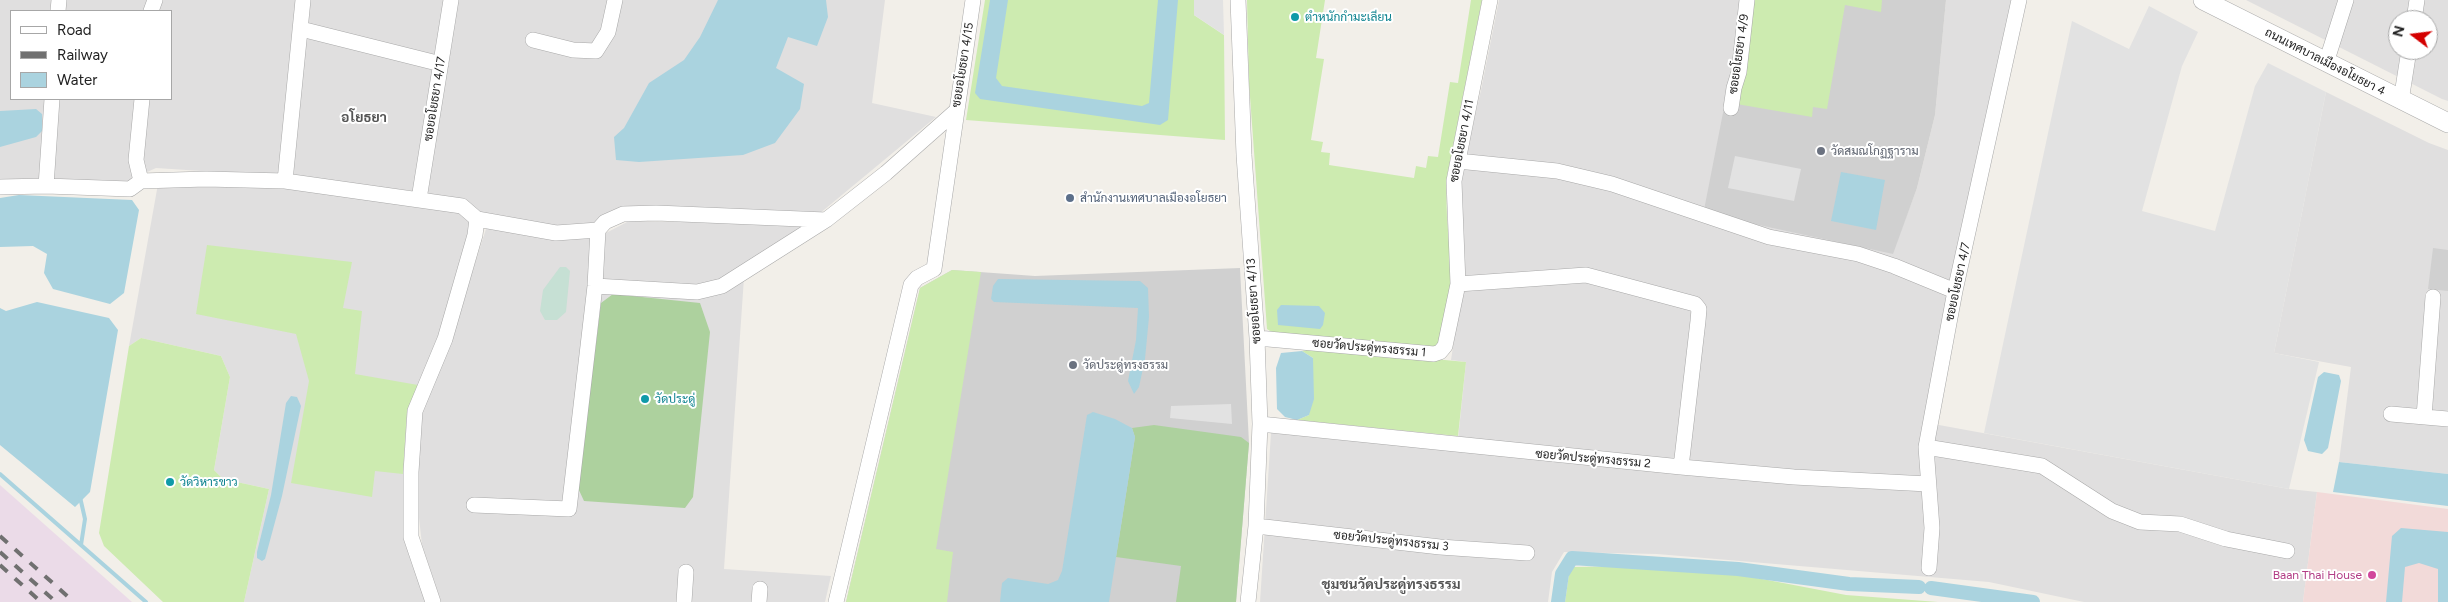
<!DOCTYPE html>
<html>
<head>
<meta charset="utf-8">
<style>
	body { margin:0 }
	#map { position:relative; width:2448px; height:602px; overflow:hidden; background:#f2efe9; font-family:Figtree,sans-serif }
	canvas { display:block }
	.legend { position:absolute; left:10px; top:10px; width:162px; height:90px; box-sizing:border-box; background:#fff; border:1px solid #a7a7a7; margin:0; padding:6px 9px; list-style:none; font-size:15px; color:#222 }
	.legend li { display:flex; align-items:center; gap:10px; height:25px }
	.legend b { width:25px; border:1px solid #a7a7a7 }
	.north { position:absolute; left:2388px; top:10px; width:50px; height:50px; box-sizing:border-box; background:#fff; border:1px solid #a7a7a7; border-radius:50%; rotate:285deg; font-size:14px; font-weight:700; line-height:20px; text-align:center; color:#222 }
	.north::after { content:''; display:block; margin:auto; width:18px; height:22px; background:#d40000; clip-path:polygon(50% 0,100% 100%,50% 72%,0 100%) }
</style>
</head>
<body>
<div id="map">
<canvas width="2448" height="602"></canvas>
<ul class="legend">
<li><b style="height:6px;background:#fff"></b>Road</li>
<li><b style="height:6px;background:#707070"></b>Railway</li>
<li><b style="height:14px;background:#aad3df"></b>Water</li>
</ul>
<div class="north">N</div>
</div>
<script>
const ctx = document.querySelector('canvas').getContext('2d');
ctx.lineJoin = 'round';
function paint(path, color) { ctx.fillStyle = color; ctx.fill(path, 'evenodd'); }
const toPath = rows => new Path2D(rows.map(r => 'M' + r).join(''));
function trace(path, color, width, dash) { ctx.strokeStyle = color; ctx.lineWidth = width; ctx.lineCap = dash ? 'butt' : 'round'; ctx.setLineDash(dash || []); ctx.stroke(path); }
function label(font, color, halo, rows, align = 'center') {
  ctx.font = font + ' Figtree,Sarabun,sans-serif'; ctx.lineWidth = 4; ctx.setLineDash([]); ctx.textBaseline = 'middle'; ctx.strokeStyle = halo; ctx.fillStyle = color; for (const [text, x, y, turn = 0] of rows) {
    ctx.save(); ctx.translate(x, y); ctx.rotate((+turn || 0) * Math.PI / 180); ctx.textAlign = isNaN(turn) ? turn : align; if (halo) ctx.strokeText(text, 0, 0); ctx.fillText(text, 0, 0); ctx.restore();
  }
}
paint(toPath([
	[0,0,445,0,414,191,293,177,156,168,123,183,0,181],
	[11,11,171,11,171,99,11,99],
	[458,0,885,0,872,103,936,117,819,214,634,207,591,226,554,228,480,214,426,195],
	[1499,0,1745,0,1892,254,1917,188,1935,115,1946,0,2015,0,1928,423,2289,489,2317,492,2303,602,2084,602,1989,582,1657,554,1564,552,1552,572,1548,602,1260,602,1271,433,1457,449,1466,362,1451,360,1464,275,1459,183,1481,90],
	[2246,0,2448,0,2448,101,2442,99],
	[2398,20,2428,20,2428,50,2398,50],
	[2326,92,2429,143,2448,150,2448,474,2339,462,2351,367,2274,353],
	[158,184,296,189,462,213,470,218,473,234,453,302,407,411,403,474,404,532,426,602,244,602,269,489,223,479,214,470,230,377,221,356,141,338,129,346],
	[629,221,806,224,745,263,724,569,831,576,825,602,441,602,422,545,417,500,421,413,451,337,487,226,604,234]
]), '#e0dfdf');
paint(toPath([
	[2317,492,2448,509,2448,602,2303,602]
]), '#f2dad9');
paint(toPath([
	[0,485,132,602,0,602]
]), '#ebdbe8');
paint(toPath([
	[1745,0,1946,0,1935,115,1917,188,1893,254,1745,222,1704,210],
	[2433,248,2448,250,2448,291,2428,289],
	[1240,268,1249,443,1236,602,846,602,920,288,952,270,1035,276]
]), '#d0d0d0');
paint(toPath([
	[985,0,1194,0,1194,15,1224,35,1225,140,966,120],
	[1247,0,1325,0,1316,58,1324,59,1311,140,1323,142,1321,152,1330,153,1329,165,1414,178,1416,166,1426,168,1428,156,1438,157,1450,82,1458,83,1471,0,1482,0,1446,182,1447,218,1452,278,1443,342,1437,347,1273,333,1267,329,1249,83],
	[1745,0,1882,0,1881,12,1845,5,1827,109,1813,107,1812,117,1725,102],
	[207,245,352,262,343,308,362,311,355,374,418,385,407,411,403,474,375,471,372,497,291,483,309,381,296,334,196,314],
	[952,270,981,272,936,549,953,552,947,602,846,602,920,288],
	[141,338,221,356,230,377,214,470,223,479,269,489,244,602,163,602,104,546,99,533,129,346],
	[1318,348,1466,362,1458,436,1297,420,1309,415,1313,358,1302,351],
	[1631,566,1736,574,1846,595,1938,602,1565,602,1569,574,1574,567]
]), '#cdebb0');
paint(toPath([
	[613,294,700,303,710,332,693,497,685,508,584,501,578,488,601,303],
	[1154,425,1241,437,1249,443,1236,602,1176,602,1181,566,1116,557,1135,437,1132,428]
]), '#add19e');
paint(toPath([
	[560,267,566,267,570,271,566,312,557,320,545,320,540,311,543,290]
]), '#c6e0d4');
paint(toPath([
	[1194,0,1223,0,1224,35,1194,15],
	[2149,6,2198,32,2182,66,2142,211,2215,231,2255,86,2268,63,2326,92,2274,353,2319,362,2289,489,1984,433,2072,21,2129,49],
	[1735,156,1801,169,1794,201,1728,188],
	[1231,404,1232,424,1170,418,1171,406]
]), '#e2e2e2');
paint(toPath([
	[718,0,826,0,828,17,817,46,788,37,776,68,804,84,800,109,775,143,743,155,639,162,616,160,614,137,624,128,649,83,684,60,700,37],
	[990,0,1008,0,996,78,1002,86,1142,106,1149,103,1158,0,1178,0,1168,120,1160,125,980,99,975,93],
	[36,109,42,114,42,131,36,137,0,147,0,111],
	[1841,172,1885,180,1876,230,1831,221],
	[19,195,132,200,139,210,124,293,110,304,53,289,44,273,47,254,33,246,0,247,0,198],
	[998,279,1140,281,1148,288,1149,317,1145,359,1139,387,1134,394,1128,381,1136,340,1138,308,994,302,991,299,993,286],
	[37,302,109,318,118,330,90,492,75,507,0,445,0,308,6,311],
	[1281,305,1319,306,1325,313,1323,325,1320,329,1278,325,1277,310],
	[1302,351,1313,358,1314,399,1309,415,1297,420,1285,417,1277,409,1276,368,1281,353],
	[2324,372,2339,375,2341,381,2328,448,2322,454,2308,451,2304,440,2318,377],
	[291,396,297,397,301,406,282,496,265,559,262,561,257,558,257,552,271,495,286,403],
	[1093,412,1115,419,1132,428,1135,437,1109,602,1000,602,1002,583,1008,578,1048,584,1058,580,1062,571,1087,415],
	[2339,462,2448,474,2448,506,2333,492],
	[2401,528,2448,532,2448,602,2438,602,2438,569,2419,563,2405,567,2402,602,2386,602,2392,536]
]), '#aad3df');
trace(toPath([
	[0,474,146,602],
	[80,497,85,519,81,545]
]), '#aad3df', 4);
trace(toPath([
	[1931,588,2033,602],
	[1558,602,1562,574,1572,558,1738,569,1849,584,1919,587]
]), '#aad3df', 14);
const minor = toPath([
	[1238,0,1244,155,1257,338,1260,424,1256,526,1248,602],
	[58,11,59,0],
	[151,11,155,0],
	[2414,20,2417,0],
	[301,29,441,64],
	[533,40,573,50,596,51,608,32,615,0],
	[2326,63,2346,0],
	[2401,101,2409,50],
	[1731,108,1734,88,1739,72,1747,0],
	[1458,161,1557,171,1612,184,1769,237,1858,254,1894,266,1955,291],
	[141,181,136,160,142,99],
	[285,181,303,0],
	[46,186,52,99],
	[0,187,46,186,130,189,141,181,206,179,285,181,462,206,477,219,556,233,598,230],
	[419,199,451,0],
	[1458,284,1586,275,1695,304,1699,309,1698,321,1681,467],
	[595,286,697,292,722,286,826,220,886,173,956,111],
	[1257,338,1434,354,1440,352,1445,346,1458,284,1454,181,1490,0],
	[2391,414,2448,419],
	[2424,417,2433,297],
	[1260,424,1681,467,1794,477,1928,484],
	[1926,447,2042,466,2112,511,2140,522,2180,524,2226,539,2287,551],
	[474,505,569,509,595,286,598,230,605,222,623,214,656,213,826,220],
	[1256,526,1440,547,1527,553],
	[1929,568,1932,528,1926,447,1955,291,2019,0],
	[433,602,411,537,411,472,415,411,445,339,475,235,477,219],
	[684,602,686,572],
	[759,602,760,589],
	[836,602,911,285,917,278,934,269,973,0]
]);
const tertiary = toPath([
	[2203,0,2448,123]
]);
trace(minor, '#a9a9a9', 16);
trace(tertiary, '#a9a9a9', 20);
trace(minor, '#fff', 15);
trace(tertiary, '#fff', 19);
trace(toPath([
	[0,536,74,602],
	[0,552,56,602],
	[0,565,41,602]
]), '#707070', 4, [10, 10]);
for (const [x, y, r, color] of [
	[1295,17,5,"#0f9aa8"],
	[1821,151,5,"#6b7280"],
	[1070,198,5,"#5c6f8a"],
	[1073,365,5,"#6b7280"],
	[645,399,5,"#0f9aa8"],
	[170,482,5,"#0f9aa8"],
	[2372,575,5,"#d1479c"]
]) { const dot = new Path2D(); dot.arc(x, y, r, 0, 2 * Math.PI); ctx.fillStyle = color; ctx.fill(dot); trace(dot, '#fff', 2); }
label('12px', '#0d838f', '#fff', [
	["ตำหนักกำมะเลียน",1305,17],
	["วัดประดู่",655,399],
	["วัดวิหารขาว",180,482]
], 'left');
label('12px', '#222', '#fff', [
	["ซอยอโยธยา 4/9",1739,54,-82],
	["ถนนเทศบาลเมืองอโยธยา 4",2325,62,27],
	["ซอยอโยธยา 4/15",963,65,-81],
	["ซอยอโยธยา 4/17",435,99,-81],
	["ซอยอโยธยา 4/11",1462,141,-79],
	["ซอยอโยธยา 4/7",1958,282,-78],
	["ซอยอโยธยา 4/13",1254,301,-94],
	["ซอยวัดประดู่ทรงธรรม 1",1369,348,5],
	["ซอยวัดประดู่ทรงธรรม 2",1593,459,5],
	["ซอยวัดประดู่ทรงธรรม 3",1391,541,6]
]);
label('12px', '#5b616d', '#fff', [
	["วัดสมณโกฏฐาราม",1831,151],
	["วัดประดู่ทรงธรรม",1083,365]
], 'left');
label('12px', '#4e5e75', '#fff', [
	["สำนักงานเทศบาลเมืองอโยธยา",1080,198]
], 'left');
label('12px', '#b23c85', '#fff', [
	["Baan Thai House",2362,575]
], 'right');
label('bold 14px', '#555', '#fff', [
	["อโยธยา",364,118],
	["ชุมชนวัดประดู่ทรงธรรม",1391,585]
]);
</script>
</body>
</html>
